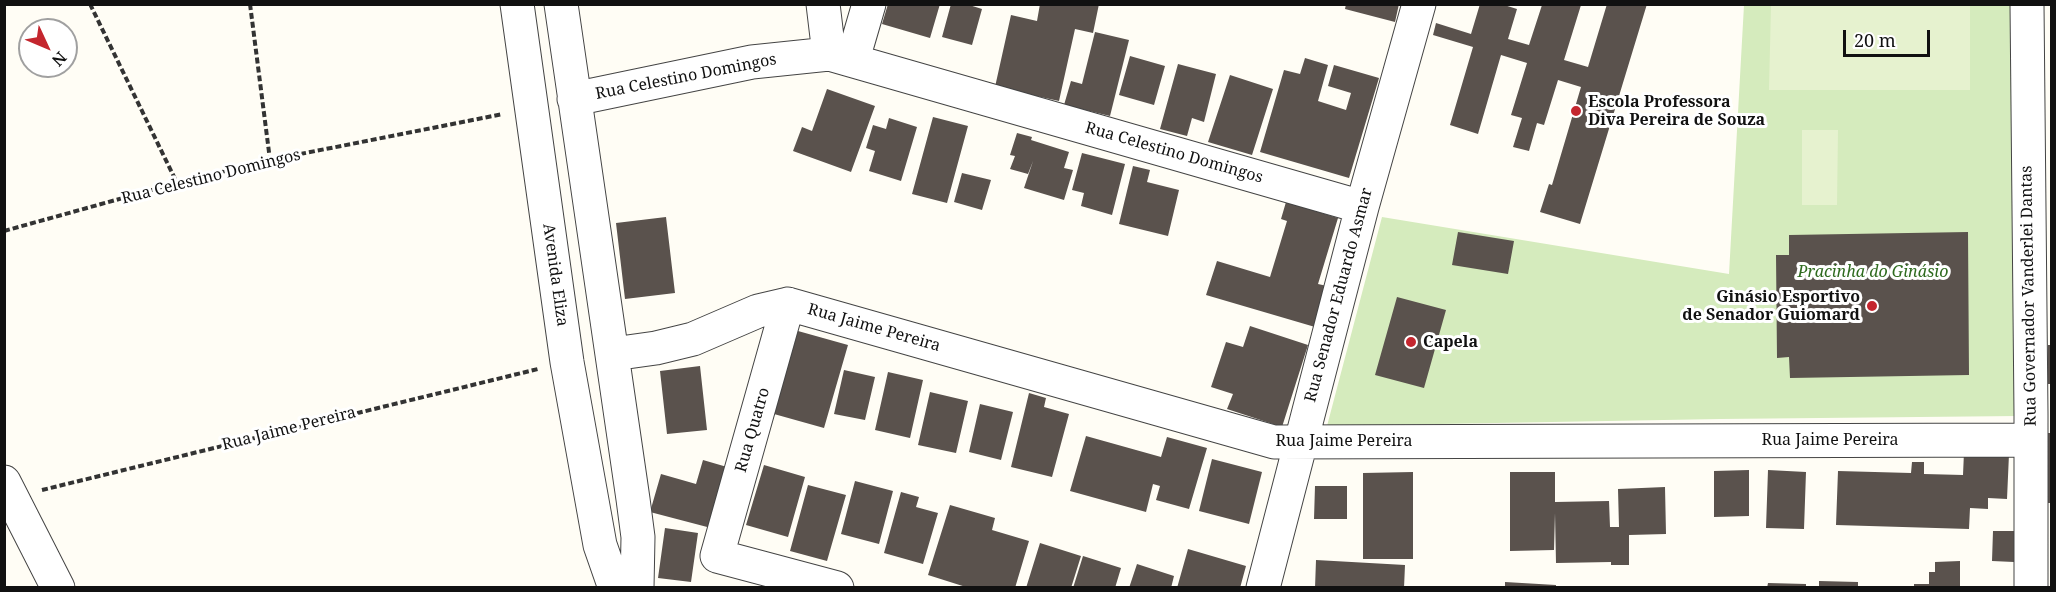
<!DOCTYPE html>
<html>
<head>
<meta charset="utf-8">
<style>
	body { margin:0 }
	#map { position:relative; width:2056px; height:592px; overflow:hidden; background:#fffdf5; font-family:"Noto Serif",serif }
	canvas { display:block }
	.frame { position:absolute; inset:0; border:6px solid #111; pointer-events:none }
	.north { position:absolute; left:18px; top:18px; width:60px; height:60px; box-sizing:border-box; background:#fff; border:2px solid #a0a0a0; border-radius:50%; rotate:134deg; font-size:16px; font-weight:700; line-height:24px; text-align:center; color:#111 }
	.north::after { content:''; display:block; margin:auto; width:21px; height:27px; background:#c4262e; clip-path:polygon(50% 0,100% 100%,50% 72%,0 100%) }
	.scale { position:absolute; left:1843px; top:30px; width:87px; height:27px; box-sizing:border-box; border:3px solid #111; border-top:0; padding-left:8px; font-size:18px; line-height:21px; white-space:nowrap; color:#111; -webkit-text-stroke:4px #fff; paint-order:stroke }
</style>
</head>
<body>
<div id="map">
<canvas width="2056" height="592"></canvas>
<div class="frame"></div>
<div class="north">N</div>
<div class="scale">20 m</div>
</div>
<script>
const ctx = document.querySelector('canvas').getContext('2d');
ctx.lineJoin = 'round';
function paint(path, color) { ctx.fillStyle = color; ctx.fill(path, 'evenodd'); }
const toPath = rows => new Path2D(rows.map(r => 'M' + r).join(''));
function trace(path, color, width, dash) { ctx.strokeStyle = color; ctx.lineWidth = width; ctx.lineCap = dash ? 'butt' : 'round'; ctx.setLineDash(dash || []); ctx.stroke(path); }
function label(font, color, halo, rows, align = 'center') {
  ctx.font = font + ' "Noto Serif",serif'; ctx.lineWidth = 6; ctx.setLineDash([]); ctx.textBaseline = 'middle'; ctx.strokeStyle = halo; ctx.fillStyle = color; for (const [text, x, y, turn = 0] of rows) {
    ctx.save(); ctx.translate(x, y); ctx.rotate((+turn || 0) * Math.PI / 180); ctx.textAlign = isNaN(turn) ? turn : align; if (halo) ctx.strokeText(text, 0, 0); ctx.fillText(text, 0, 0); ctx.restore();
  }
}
paint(toPath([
	[1744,5,2015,5,2018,416,1720,419,1327,426,1382,217,1729,274]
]), '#d5ebbd');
paint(toPath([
	[1771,5,1970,5,1970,90,1769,90],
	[1802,130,1838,130,1837,205,1802,205]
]), '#e6f2cf');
paint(toPath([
	[888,4,940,4,930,38,882,24],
	[951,4,966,4,982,9,972,45,942,37],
	[1040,4,1099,4,1093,33,1075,29,1059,101,995,87,1011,15,1037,21],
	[1346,4,1399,4,1395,22,1345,9],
	[1480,4,1501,4,1517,9,1508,39,1529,45,1542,5,1581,5,1564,60,1588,67,1607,4,1647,4,1580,224,1540,212,1549,184,1552,185,1581,87,1558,80,1544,125,1537,123,1529,151,1513,147,1522,118,1511,115,1527,63,1501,55,1478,134,1450,125,1473,47,1433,35,1436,23,1471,34],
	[1095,32,1129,40,1110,116,1064,105,1071,81,1082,84],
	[1130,56,1165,66,1154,105,1119,95],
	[1305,58,1328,65,1318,101,1346,110,1351,93,1328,86,1334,65,1379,78,1349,178,1260,152,1284,70,1300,74],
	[1178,64,1216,74,1204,122,1192,118,1187,136,1160,129],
	[1230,75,1273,89,1252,155,1208,142],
	[827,89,875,106,851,172,793,151,802,127,812,131],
	[933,117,968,126,947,203,912,194],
	[889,118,917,127,901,181,869,171,875,151,866,148,873,125,886,129],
	[1017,133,1032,137,1031,140,1069,152,1064,168,1073,170,1064,200,1024,188,1033,161,1028,174,1010,169,1015,156,1010,155],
	[1082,153,1125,164,1112,215,1081,206,1084,193,1072,190],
	[1133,166,1150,170,1147,182,1179,190,1168,236,1119,224],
	[962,173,991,180,982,210,954,202],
	[1286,202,1338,218,1318,284,1327,286,1315,327,1206,295,1217,261,1270,277,1287,221,1281,219],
	[666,217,675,293,625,299,616,223],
	[1458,232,1514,241,1508,274,1452,265],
	[1968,232,1969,375,1790,378,1789,357,1777,358,1776,255,1789,255,1789,235],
	[1397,297,1446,310,1424,388,1375,375],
	[1250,326,1308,345,1282,427,1227,409,1233,394,1211,387,1226,342,1243,347],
	[798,331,848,345,824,428,774,414],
	[2048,345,2052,345,2052,384,2047,384],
	[700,366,707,430,667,434,660,371],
	[844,370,875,377,865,420,834,414],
	[888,372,923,380,910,438,875,430],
	[930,392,968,401,956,453,918,445],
	[1029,393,1046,398,1044,407,1069,414,1052,477,1011,467],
	[980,404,1013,412,1001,460,969,452],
	[2046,433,2052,433,2052,503,2045,503],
	[1086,436,1161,457,1167,437,1207,448,1189,509,1156,500,1160,486,1153,484,1146,512,1070,491],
	[1964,452,2009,454,2007,499,1988,498,1988,509,1970,508,1969,529,1836,525,1838,471,1911,473,1912,462,1924,462,1924,474,1963,475],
	[1212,459,1262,472,1249,524,1199,511],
	[703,460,727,467,711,528,650,512,661,474,696,484],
	[764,465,805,477,788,537,746,525],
	[1749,470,1749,516,1714,517,1714,471],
	[1768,470,1806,472,1804,529,1766,528],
	[1413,472,1413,559,1363,559,1363,473],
	[1510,472,1555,472,1555,502,1609,501,1610,527,1619,527,1618,489,1665,487,1666,534,1629,535,1629,565,1611,565,1611,562,1556,563,1555,513,1554,550,1510,551],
	[855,481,893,491,879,544,841,534],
	[808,485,846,495,827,561,790,551],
	[1315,486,1347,486,1347,519,1314,519],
	[901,492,919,497,916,507,938,513,923,564,884,553],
	[950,505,995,518,992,530,1029,541,1015,588,969,588,928,575],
	[665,528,698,533,691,582,658,578],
	[1993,531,2015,531,2014,562,1992,561],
	[1040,543,1081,556,1071,588,1026,588],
	[1188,549,1246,566,1240,588,1177,588],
	[1083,556,1121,568,1115,588,1073,588],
	[1316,560,1405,565,1404,588,1315,588],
	[1960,561,1960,588,1914,588,1914,584,1929,584,1929,572,1935,572,1935,562],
	[1137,564,1174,576,1171,588,1129,588],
	[1819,581,1858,582,1858,588,1819,588],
	[1505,582,1556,585,1556,588,1505,588],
	[1768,583,1806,584,1806,588,1767,588]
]), '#5a524d');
const minor = toPath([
	[517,4,567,362,600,545,615,588],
	[561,4,633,499,638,537,637,588],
	[823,4,829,54],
	[2027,4,2031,414,2031,588],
	[853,59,869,4],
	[574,99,752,62,829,54,1362,207],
	[788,304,717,556,837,588],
	[613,354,656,348,693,339,758,311,788,304,1274,442,2030,440],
	[4,482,58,588],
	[1263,588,1362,207,1419,4]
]);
trace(minor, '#444', 35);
trace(toPath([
	[90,4,177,183],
	[250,4,270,160],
	[4,231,177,183,270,160,503,114],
	[42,490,538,369]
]), '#333', 4, [6, 3]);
trace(minor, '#fff', 33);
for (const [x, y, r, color] of [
	[1576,111,6,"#c4262e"],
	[1872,306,6,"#c4262e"],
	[1411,342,6,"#c4262e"]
]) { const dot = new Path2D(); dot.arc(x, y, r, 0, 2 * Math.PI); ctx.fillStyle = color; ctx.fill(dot); trace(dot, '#fff', 2); }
label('16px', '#111', '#fff', [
	["Rua Celestino Domingos",686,77,-11],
	["Rua Celestino Domingos",1174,153,16],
	["Rua Celestino Domingos",211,177,-14],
	["Avenida Eliza",555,275,82],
	["Rua Senador Eduardo Asmar",1339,295,-75],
	["Rua Governador Vanderlei Dantas",2029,296,-91],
	["Rua Jaime Pereira",874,328,16],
	["Rua Jaime Pereira",289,429,-14],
	["Rua Quatro",753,430,-74],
	["Rua Jaime Pereira",1830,440],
	["Rua Jaime Pereira",1344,441]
]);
label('bold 16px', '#111', '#fff', [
	["Escola Professora",1588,102],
	["Diva Pereira de Souza",1588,120],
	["Ginásio Esportivo",1860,297,"right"],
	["de Senador Guiomard",1860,315,"right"],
	["Capela",1423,342]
], 'left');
label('italic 16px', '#2f6b1f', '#fff', [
	["Pracinha do Ginásio",1873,272]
]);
</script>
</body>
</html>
